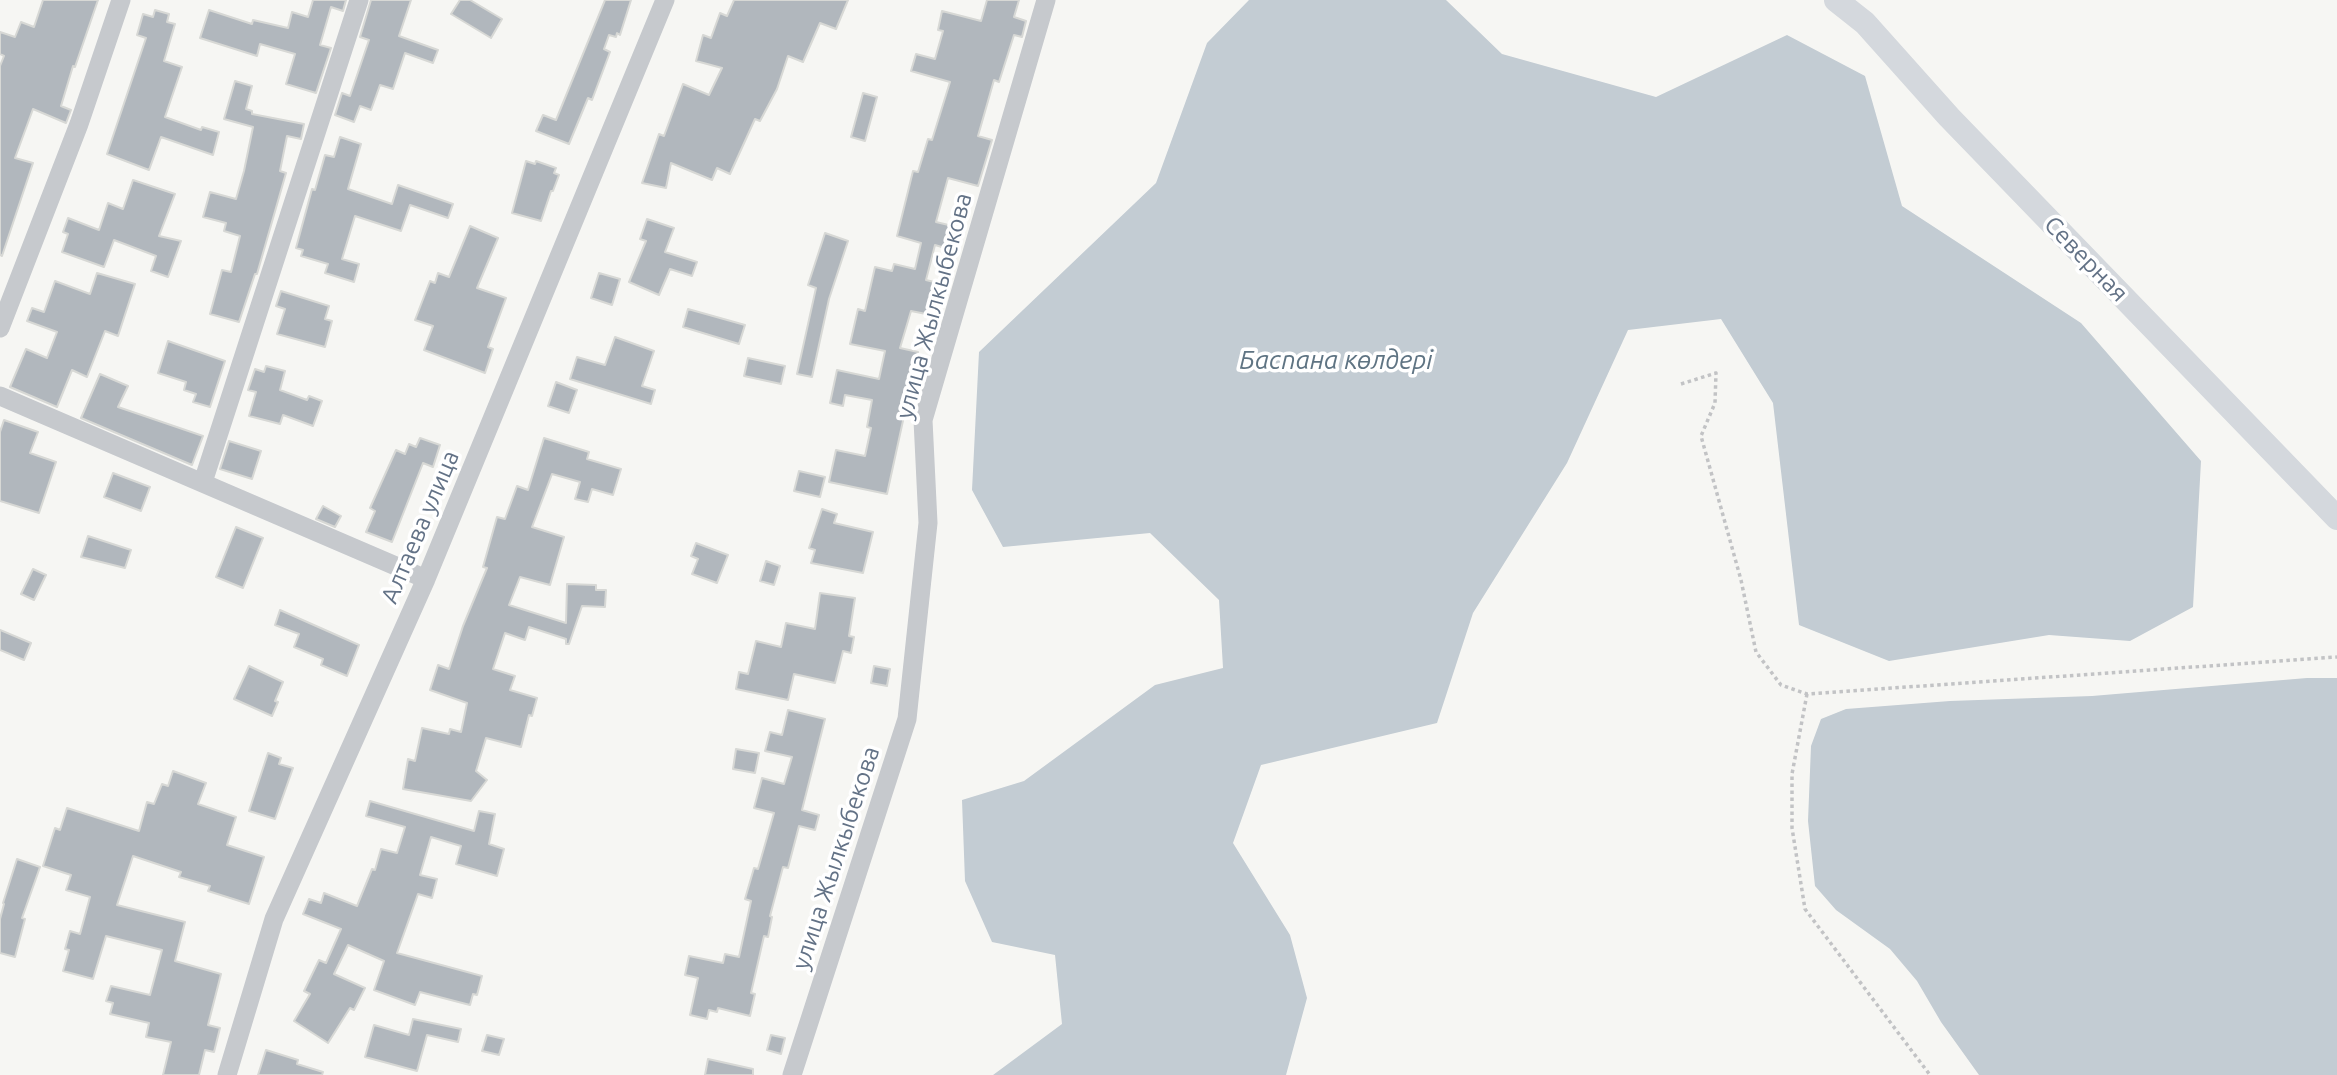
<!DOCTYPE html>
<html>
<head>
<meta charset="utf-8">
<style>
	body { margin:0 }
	canvas { display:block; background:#f6f6f3 }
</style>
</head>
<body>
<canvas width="2337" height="1075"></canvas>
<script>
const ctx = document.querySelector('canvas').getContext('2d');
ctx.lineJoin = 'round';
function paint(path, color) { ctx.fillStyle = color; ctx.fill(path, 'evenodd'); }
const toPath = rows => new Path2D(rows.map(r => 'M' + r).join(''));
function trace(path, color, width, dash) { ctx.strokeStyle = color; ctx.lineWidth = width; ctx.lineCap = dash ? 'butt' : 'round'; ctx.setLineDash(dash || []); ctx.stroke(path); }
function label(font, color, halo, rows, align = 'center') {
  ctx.font = font + ' Ubuntu,sans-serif'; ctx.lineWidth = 7; ctx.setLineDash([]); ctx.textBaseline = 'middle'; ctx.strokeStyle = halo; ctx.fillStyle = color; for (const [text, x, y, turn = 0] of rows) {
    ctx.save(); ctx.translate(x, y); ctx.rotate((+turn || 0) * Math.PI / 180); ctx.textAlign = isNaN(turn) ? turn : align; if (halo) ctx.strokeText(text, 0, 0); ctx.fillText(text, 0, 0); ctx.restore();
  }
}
paint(toPath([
	[1249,0,1446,0,1502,54,1656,97,1787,35,1865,76,1902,206,2081,323,2201,461,2193,607,2130,641,2049,635,1889,661,1799,625,1773,403,1721,319,1628,330,1567,463,1473,613,1437,723,1261,765,1233,843,1290,935,1307,998,1286,1075,993,1075,1062,1024,1055,955,992,942,965,881,962,800,1024,781,1155,685,1223,668,1219,600,1150,533,1003,547,972,490,979,352,1156,183,1207,43],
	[2307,678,2337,678,2337,1075,1979,1075,1941,1022,1917,981,1890,949,1836,910,1815,886,1808,821,1811,746,1821,719,1846,709,1950,701,2092,696]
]), '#c3ccd3');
const building = toPath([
	[43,0,98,0,75,67,73,66,61,106,71,110,66,123,33,109,15,158,33,163,2,256,0,255,0,66,4,56,0,54,0,32,15,37,21,22,34,27,43,0],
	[313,0,346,0,343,11,331,7,320,45,331,48,316,93,286,84,295,54,260,44,257,56,200,38,209,10,252,24,253,20,288,28,292,12,308,17,313,0],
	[371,0,411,0,399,36,438,50,433,63,405,53,393,89,380,85,371,110,360,106,354,122,335,115,342,93,350,96,369,40,360,37,371,0],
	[460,0,470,0,502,19,491,38,451,14,460,0],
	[605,0,631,0,620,35,617,33,616,37,609,35,604,49,610,52,592,100,588,98,569,144,536,131,543,115,556,120,605,0],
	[734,0,848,0,836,29,820,23,803,62,788,56,777,89,760,121,755,119,730,174,717,168,712,180,671,163,666,188,642,183,659,134,664,136,683,84,709,95,722,68,696,61,703,35,711,38,720,13,727,16,734,0],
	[987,0,1019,0,1014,17,1026,21,1022,37,1014,35,999,82,994,80,978,136,992,140,978,186,948,178,936,222,957,227,952,250,935,245,926,280,938,283,931,315,911,311,900,348,918,352,887,494,829,482,836,450,865,456,871,428,867,427,872,400,845,395,843,406,830,403,837,370,879,379,885,351,850,344,858,309,865,311,875,267,892,271,894,264,915,269,921,243,897,236,913,171,918,172,928,139,932,140,950,82,911,71,916,54,935,59,943,31,938,30,942,11,981,21,987,0],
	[155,10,169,14,167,22,175,24,164,61,182,67,165,117,201,130,202,127,219,132,213,155,161,137,149,170,107,154,146,38,137,35,143,14,153,17,155,10],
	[235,81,252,86,246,109,252,111,252,114,304,124,301,139,287,136,280,171,286,173,257,274,255,274,239,322,210,314,222,270,231,272,240,236,224,231,226,223,203,217,210,192,236,199,244,171,253,127,224,119,235,81],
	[863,93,877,97,865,141,851,137,863,93],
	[340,137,361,144,348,189,392,204,398,185,453,204,448,218,410,205,401,231,355,216,342,259,359,264,354,282,325,273,328,264,301,256,303,250,296,248,312,189,315,190,325,155,334,157,340,137],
	[526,161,535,164,536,161,556,168,554,173,559,175,553,191,551,191,541,221,512,213,526,161],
	[133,180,175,194,159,236,181,241,168,277,151,271,156,256,114,240,104,267,62,252,68,234,63,232,68,218,99,230,108,203,123,209,133,180],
	[647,219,674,228,665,252,697,262,692,276,670,269,659,295,629,282,646,241,640,239,647,219],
	[470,226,498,238,477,288,506,298,488,347,493,349,485,373,424,350,433,326,415,320,430,281,435,283,438,273,449,277,470,226],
	[825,233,848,241,829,299,812,377,797,374,816,288,808,285,825,233],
	[97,273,135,284,118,336,105,331,87,377,72,370,57,407,10,387,26,349,47,358,57,332,27,321,32,308,44,312,55,281,90,294,97,273],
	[599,273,620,279,612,305,591,298,599,273],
	[281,291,329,306,325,319,332,321,325,347,277,334,285,309,276,306,281,291],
	[688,309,745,325,739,344,683,327,688,309],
	[615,337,654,351,642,386,655,390,651,404,570,379,577,357,605,365,615,337],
	[168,341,225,361,210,407,193,402,196,394,184,390,186,382,158,373,168,341],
	[748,358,785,366,781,384,744,376,748,358],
	[266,366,285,371,280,390,307,400,309,396,322,401,313,426,283,415,280,424,249,416,256,392,248,390,255,369,264,372,266,366],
	[100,374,128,386,118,407,203,436,192,465,81,418,100,374],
	[556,382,577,390,569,413,548,406,556,382],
	[4,420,38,432,30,453,56,462,39,513,0,501,0,432,4,420],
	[420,438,440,445,433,467,423,463,392,542,366,532,375,511,370,508,396,450,405,454,409,444,416,447,420,438],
	[544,438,589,452,587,459,621,469,613,495,592,489,588,502,575,499,580,482,552,474,532,527,564,537,550,585,520,577,509,605,566,623,567,584,596,585,596,590,606,590,605,607,582,606,569,644,566,644,566,639,529,627,525,640,505,633,493,669,515,676,510,690,537,698,532,716,529,715,521,747,486,738,476,771,487,780,471,801,403,789,408,759,415,761,422,728,449,734,450,729,461,732,467,703,430,690,438,665,449,669,463,626,487,568,483,567,497,517,505,519,517,486,528,490,544,438],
	[229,441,261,451,252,479,220,469,229,441],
	[799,471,825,477,820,497,794,491,799,471],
	[113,473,150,487,141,511,104,497,113,473],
	[323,506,341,516,335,527,316,519,323,506],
	[822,509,837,514,834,523,873,532,863,573,811,563,815,550,809,548,822,509],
	[236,527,263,538,243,588,216,577,236,527],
	[88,536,131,550,125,568,81,557,88,536],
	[696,543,728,555,717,583,692,574,698,559,691,556,696,543],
	[766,561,780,566,774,585,760,581,766,561],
	[33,569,46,575,34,600,21,594,33,569],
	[820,593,855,598,849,636,854,637,851,653,843,651,835,683,794,674,788,700,736,689,739,672,748,674,756,641,781,647,786,623,815,629,820,593],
	[280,610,359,645,347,676,321,665,323,659,294,647,299,634,275,625,280,610],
	[0,630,31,643,24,660,0,650,0,630],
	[249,666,283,682,275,701,278,702,272,716,234,699,249,666],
	[874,666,890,669,887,686,871,683,874,666],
	[788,710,825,719,802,810,819,815,815,830,799,826,788,868,783,867,770,916,772,917,768,937,764,936,751,993,755,994,750,1016,718,1008,717,1012,709,1010,707,1019,690,1015,698,978,685,975,689,956,723,963,725,954,739,957,751,901,745,899,754,868,758,869,774,813,754,808,762,778,784,784,792,757,765,751,770,732,782,735,788,710],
	[736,749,759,753,755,773,733,769,736,749],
	[268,753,281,758,279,764,293,768,275,819,249,811,268,753],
	[173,771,206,783,198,804,236,817,227,845,264,857,249,904,208,891,210,886,179,877,181,872,133,856,117,905,185,922,175,961,221,974,208,1025,220,1028,214,1052,205,1050,199,1075,163,1075,171,1042,146,1037,149,1023,110,1014,113,1003,106,1001,111,986,150,995,162,950,106,936,93,979,63,971,69,950,65,949,70,931,80,934,90,897,66,890,71,875,43,866,55,828,60,830,67,808,139,831,147,802,154,804,162,784,168,786,173,771],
	[370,801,474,831,479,811,495,814,489,844,504,849,497,876,456,864,461,846,431,837,420,875,437,879,432,898,418,894,397,953,482,976,477,995,473,994,470,1005,420,992,415,1005,374,990,384,961,348,945,334,974,365,988,354,1010,350,1008,328,1043,294,1021,310,994,304,991,319,960,326,963,341,929,303,914,309,899,321,903,324,893,357,906,372,869,375,870,381,849,397,853,405,827,366,816,370,801],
	[17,859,40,867,22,918,25,919,15,957,0,953,0,919,4,904,3,903,17,859],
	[413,1019,461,1029,458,1042,427,1035,417,1071,365,1057,374,1025,409,1035,413,1019],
	[487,1035,504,1039,499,1055,482,1051,487,1035],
	[771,1035,785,1038,781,1054,767,1050,771,1035],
	[266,1050,298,1060,297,1064,323,1072,322,1075,258,1075,266,1050],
	[708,1059,753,1069,753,1075,705,1075,708,1059]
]);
paint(building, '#b1b7bd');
trace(building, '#d7d8d5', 2);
trace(toPath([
	[1681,384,1716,373,1715,403,1701,436,1741,580,1756,652,1781,685,1807,694,2337,657],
	[1807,694,1792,774,1792,828,1805,909,1930,1075]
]), '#c2c3c5', 3.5, [3.5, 3.5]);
trace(toPath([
	[0,328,79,124,121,0],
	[0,396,426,579],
	[203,482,359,0],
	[227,1075,274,919,426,579,665,0],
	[792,1075,907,719,928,523,923,420,1046,0]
]), '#c6c9cd', 19);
trace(toPath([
	[1836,0,1865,23,1949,117,2337,518]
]), '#d4d8dd', 24);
label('24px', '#637286', '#fff', [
	["Северная",2086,259,46],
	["улица Жылкыбекова",934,306,-75],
	["Алтаева улица",420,527,-67],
	["улица Жылкыбекова",836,858,-72]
]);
label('italic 26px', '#5f7483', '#fff', [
	["Баспана көлдері",1336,360]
]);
</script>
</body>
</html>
